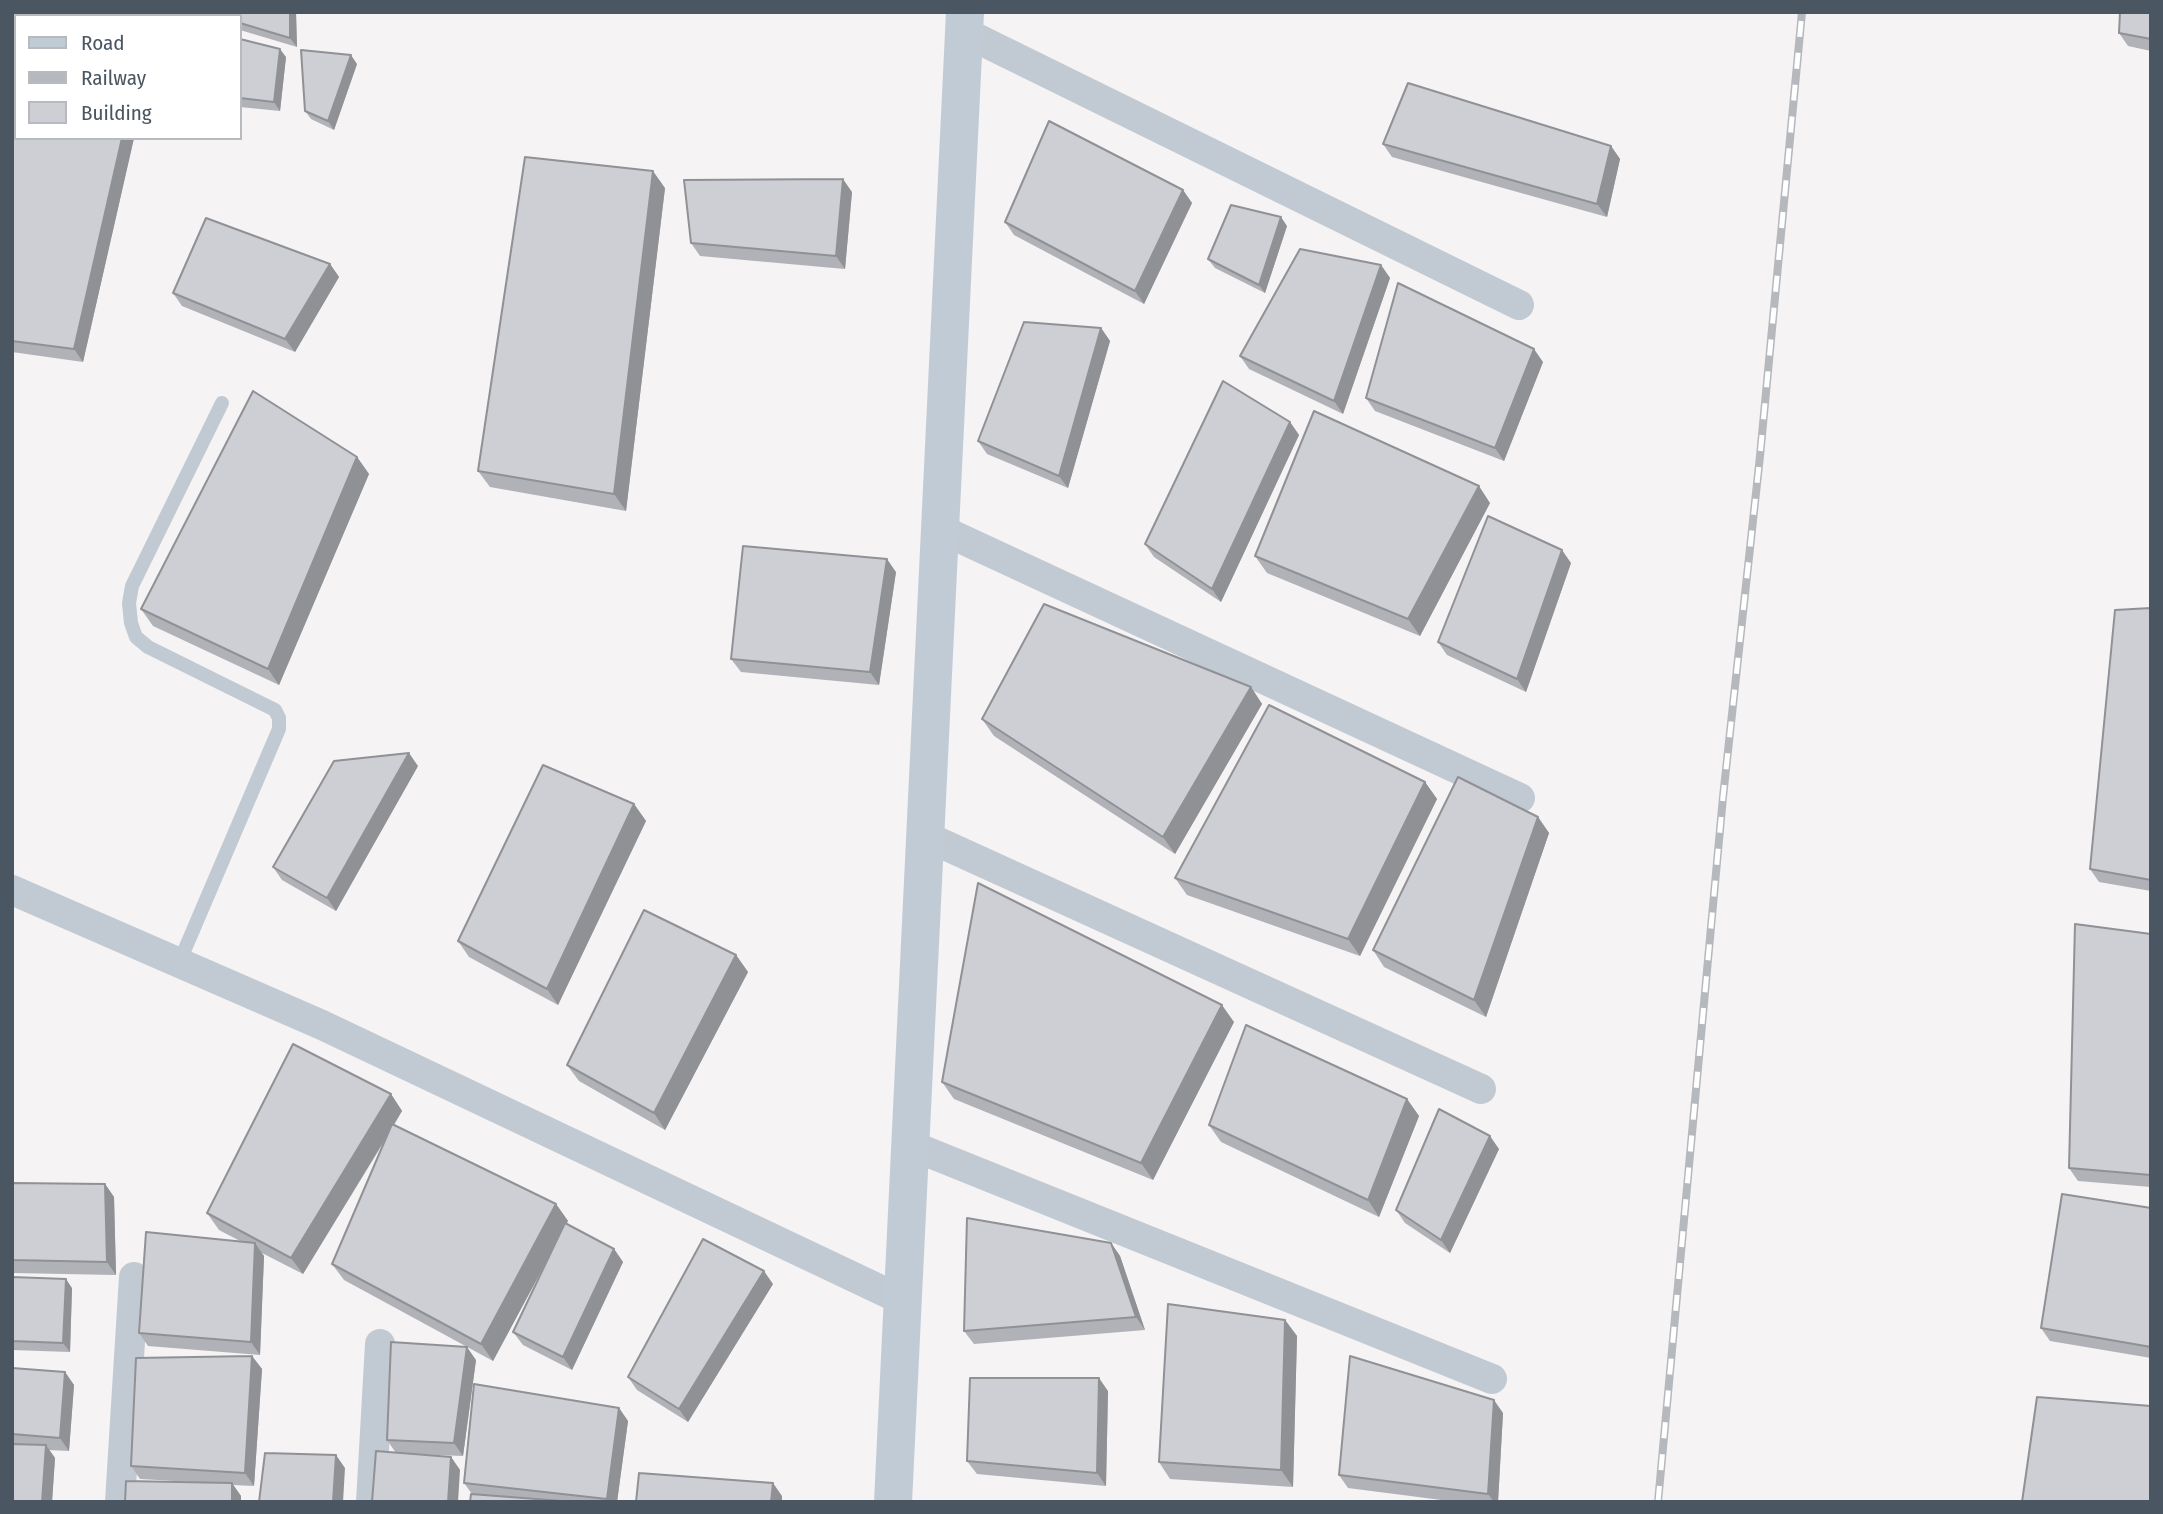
<!DOCTYPE html>
<html>
<head>
<meta charset="utf-8">
<style>
	body { margin:0 }
	#map { position:relative; width:2163px; height:1514px; overflow:hidden; background:#f5f3f3; font-family:"Fira Sans Condensed",sans-serif }
	canvas { display:block }
	.frame { position:absolute; inset:0; border:14px solid #4a5661; pointer-events:none }
	.legend { position:absolute; left:14px; top:14px; width:228px; height:126px; box-sizing:border-box; background:#fff; border:2px solid #b7bbc0; margin:0; padding:9px 12px; list-style:none; font-size:21px; color:#4a5661 }
	.legend li { display:flex; align-items:center; gap:14px; height:35px }
	.legend b { width:35px; border:2px solid #b7bbc0 }
</style>
</head>
<body>
<div id="map">
<canvas width="2163" height="1514"></canvas>
<div class="frame"></div>
<ul class="legend">
<li><b style="height:9px;background:#c1cbd6"></b>Road</li>
<li><b style="height:9px;background:#b5b8bd"></b>Railway</li>
<li><b style="height:19px;background:#cdcfd5"></b>Building</li>
</ul>
</div>
<script>
const ctx = document.querySelector('canvas').getContext('2d');
ctx.lineJoin = 'round';
const toPath = rows => new Path2D(rows.map(r => 'M' + r).join(''));
function trace(path, color, width, dash) { ctx.strokeStyle = color; ctx.lineWidth = width; ctx.lineCap = dash ? 'butt' : 'round'; ctx.setLineDash(dash || []); ctx.stroke(path); }
function paint(path, color) { ctx.fillStyle = color; ctx.fill(path, 'evenodd'); }
trace(toPath([
	[179,963,279,729,279,718,275,710,148,647,136,637,131,623,129,603,132,586,222,403]
]), '#c1cad2', 14);
trace(toPath([
	[964,32,1519,305],
	[940,529,1520,798],
	[925,836,1481,1089],
	[12,890,322,1025,902,1300],
	[910,1145,1492,1379],
	[120,1502,134,1277],
	[371,1502,380,1344]
]), '#c1cad2', 30);
trace(toPath([
	[893,1502,965,12]
]), '#c1cbd6', 38);
const rail = toPath([
	[1658,1502,1723,797,1760,456,1802,12]
]);
trace(rail, '#b5b8bd', 8);
trace(rail, '#fff', 5, [16]);
paint(toPath([
	[12,12,159,12,161,16,16,16,16,138,134,138,83,362,12,352],
	[206,12,296,12,297,47,240,30,240,16,207,16],
	[2151,12,2151,51,2128,46,2119,33],
	[240,39,286,57,280,111,240,107],
	[357,64,334,130,311,119,305,111],
	[1383,144,1611,146,1620,159,1607,217,1392,157],
	[665,188,626,511,490,487,478,471],
	[1183,190,1192,203,1144,304,1014,235,1005,222],
	[852,192,845,269,700,256,691,243],
	[1287,226,1265,293,1215,268,1208,259],
	[330,264,339,277,295,352,182,306,173,293],
	[1381,265,1390,278,1343,414,1249,369,1240,356],
	[1101,328,1110,341,1068,488,987,454,978,441],
	[1543,362,1504,461,1375,411,1366,398],
	[1290,422,1299,435,1221,602,1154,557,1145,544],
	[357,457,369,474,279,685,153,626,141,609],
	[1490,503,1420,636,1267,573,1255,556],
	[1571,563,1526,692,1447,655,1438,642],
	[896,572,879,685,741,672,731,659],
	[2151,608,2151,891,2099,882,2090,869],
	[1251,687,1262,704,1175,854,994,736,982,719],
	[418,766,336,911,282,880,273,867],
	[1425,782,1437,799,1360,956,1187,895,1175,878],
	[634,804,646,821,558,1005,469,957,458,941],
	[1538,817,1549,833,1486,1017,1384,967,1373,950],
	[2151,934,2151,1187,2078,1181,2069,1168],
	[736,955,748,972,665,1130,579,1081,567,1065],
	[1234,1022,1153,1180,954,1099,942,1082],
	[391,1094,402,1111,394,1125,556,1204,568,1221,566,1224,614,1249,623,1262,572,1370,523,1345,513,1332,557,1242,493,1361,344,1280,332,1264,387,1137,303,1274,262,1253,264,1256,260,1355,148,1346,139,1333,240,1241,219,1230,207,1213],
	[1407,1099,1419,1116,1379,1217,1221,1142,1209,1125],
	[1499,1149,1450,1253,1405,1223,1396,1210],
	[12,1183,105,1184,114,1197,116,1275,12,1273],
	[2151,1208,2151,1358,2050,1341,2041,1328],
	[1111,1243,1120,1256,1145,1330,974,1344,964,1331],
	[12,1277,72,1288,70,1352,12,1350],
	[773,1284,688,1422,637,1390,628,1377],
	[1285,1320,1297,1336,1293,1487,1170,1479,1159,1462],
	[252,1356,262,1369,254,1486,233,1485,241,1496,241,1502,125,1502,193,1482,140,1479,131,1466],
	[476,1360,463,1456,409,1454,451,1457,460,1470,396,1453,387,1440],
	[12,1368,65,1372,74,1385,69,1451,49,1450,55,1458,52,1502,12,1502],
	[1108,1391,1106,1486,977,1474,967,1461],
	[619,1408,628,1421,617,1502,470,1502,472,1494,464,1483],
	[1503,1413,1498,1502,1457,1502,1348,1488,1339,1475]
]), '#b0b2b7');
paint(toPath([
	[151,12,159,12,161,16,150,16],
	[290,12,296,12,297,47,290,38],
	[280,49,286,57,280,111,274,102],
	[351,55,357,64,334,130,328,121],
	[122,138,134,138,83,362,74,349],
	[1611,146,1620,159,1607,217,1597,204],
	[653,171,665,188,626,511,614,494],
	[843,179,852,192,845,269,836,256],
	[1183,190,1192,203,1144,304,1135,291],
	[1281,217,1287,226,1265,293,1259,285],
	[330,264,339,277,295,352,285,339],
	[1381,265,1390,278,1343,414,1334,401],
	[1101,328,1110,341,1068,488,1059,476],
	[1534,349,1543,362,1504,461,1495,448],
	[1290,422,1299,435,1221,602,1212,589],
	[357,457,369,474,279,685,268,669],
	[1479,486,1490,503,1420,636,1408,619],
	[1562,550,1571,563,1526,692,1517,679],
	[887,559,896,572,879,685,870,672],
	[1251,687,1262,704,1175,854,1163,837],
	[409,753,418,766,336,911,327,898],
	[1425,782,1437,799,1360,956,1348,939],
	[634,804,646,821,558,1005,547,989],
	[1538,817,1549,833,1486,1017,1474,1000],
	[736,955,748,972,665,1130,654,1113],
	[1222,1005,1234,1022,1153,1180,1141,1163],
	[391,1094,402,1111,303,1274,291,1258],
	[1407,1099,1419,1116,1379,1217,1368,1200],
	[1490,1136,1499,1149,1450,1253,1441,1240],
	[105,1184,114,1197,116,1275,107,1262],
	[556,1204,568,1221,493,1361,481,1344],
	[255,1243,264,1256,260,1355,251,1342],
	[1111,1243,1120,1256,1145,1330,1136,1317],
	[614,1249,623,1262,572,1370,563,1357],
	[764,1271,773,1284,688,1422,679,1409],
	[66,1279,72,1288,70,1352,63,1343],
	[1285,1320,1297,1336,1293,1487,1281,1470],
	[467,1347,476,1360,463,1456,454,1443],
	[252,1356,262,1369,254,1486,245,1473],
	[65,1372,74,1385,69,1451,60,1438],
	[1099,1378,1108,1391,1106,1486,1097,1473],
	[1494,1400,1503,1413,1498,1502,1494,1502,1488,1494],
	[619,1408,628,1421,617,1502,608,1502,607,1499],
	[46,1445,55,1458,52,1502,42,1502],
	[336,1455,345,1468,343,1502,333,1502],
	[451,1457,460,1470,458,1502,448,1502],
	[232,1483,241,1496,241,1502,232,1502],
	[773,1483,782,1496,782,1502,771,1502]
]), '#909195');
const building = toPath([
	[12,12,151,12,150,16,16,16,16,138,122,138,74,349,12,341,12,12],
	[206,12,290,12,290,38,240,23,240,16,213,16,205,14,206,12],
	[2120,12,2151,12,2151,39,2119,33,2120,12],
	[240,39,280,49,274,102,240,98,240,39],
	[301,50,351,55,328,121,305,111,301,50],
	[1408,83,1611,146,1597,204,1383,144,1408,83],
	[1049,121,1183,190,1135,291,1005,222,1049,121],
	[525,157,653,171,614,494,478,471,525,157],
	[843,179,836,256,691,243,684,180,843,179],
	[1231,205,1281,217,1259,285,1208,259,1231,205],
	[206,218,330,264,285,339,173,293,206,218],
	[1300,249,1381,265,1334,401,1240,356,1300,249],
	[1398,283,1534,349,1495,448,1366,398,1398,283],
	[1024,322,1101,328,1059,476,978,441,1024,322],
	[1223,381,1290,422,1212,589,1145,544,1223,381],
	[253,391,357,457,268,669,141,609,253,391],
	[1314,411,1479,486,1408,619,1255,556,1314,411],
	[1488,516,1562,550,1517,679,1438,642,1488,516],
	[743,546,887,559,870,672,731,659,743,546],
	[1044,604,1251,687,1163,837,982,719,1044,604],
	[2151,608,2151,880,2090,869,2115,610,2151,608],
	[1269,705,1425,782,1348,939,1175,878,1269,705],
	[409,753,327,898,273,867,334,761,409,753],
	[543,765,634,804,547,989,458,941,543,765],
	[1458,777,1538,817,1474,1000,1373,950,1458,777],
	[978,883,1222,1005,1141,1163,942,1082,978,883],
	[644,910,736,955,654,1113,567,1065,644,910],
	[2075,924,2151,934,2151,1175,2069,1168,2075,924],
	[1246,1025,1407,1099,1368,1200,1209,1125,1246,1025],
	[293,1044,391,1094,291,1258,207,1213,293,1044],
	[1439,1109,1490,1136,1441,1240,1396,1210,1439,1109],
	[392,1124,556,1204,481,1344,332,1264,392,1124],
	[12,1183,105,1184,107,1262,12,1260,12,1183],
	[2062,1194,2151,1208,2151,1347,2041,1328,2062,1194],
	[967,1218,1111,1243,1136,1317,964,1331,967,1218],
	[565,1223,614,1249,563,1357,513,1332,565,1223],
	[146,1232,255,1243,251,1342,139,1333,146,1232],
	[703,1239,764,1271,679,1409,628,1377,703,1239],
	[12,1277,66,1279,63,1343,12,1341,12,1277],
	[1168,1304,1285,1320,1281,1470,1159,1462,1168,1304],
	[391,1342,467,1347,454,1443,387,1440,391,1342],
	[252,1356,245,1473,131,1466,136,1358,252,1356],
	[1350,1356,1494,1400,1488,1494,1339,1475,1350,1356],
	[12,1368,65,1372,60,1438,12,1434,12,1368],
	[970,1378,1099,1378,1097,1473,967,1461,970,1378],
	[474,1384,619,1408,607,1499,464,1483,474,1384],
	[2037,1397,2151,1406,2151,1502,2022,1502,2037,1397],
	[12,1444,46,1445,42,1502,12,1502,12,1444],
	[376,1451,451,1457,448,1502,372,1502,376,1451],
	[265,1453,336,1455,333,1502,259,1502,265,1453],
	[639,1473,773,1483,771,1502,636,1502,639,1473],
	[126,1481,232,1483,232,1502,125,1502,126,1481],
	[471,1494,575,1502,470,1502,471,1494]
]);
paint(building, '#cdcfd5');
trace(building, '#909195', 2);
</script>
</body>
</html>
